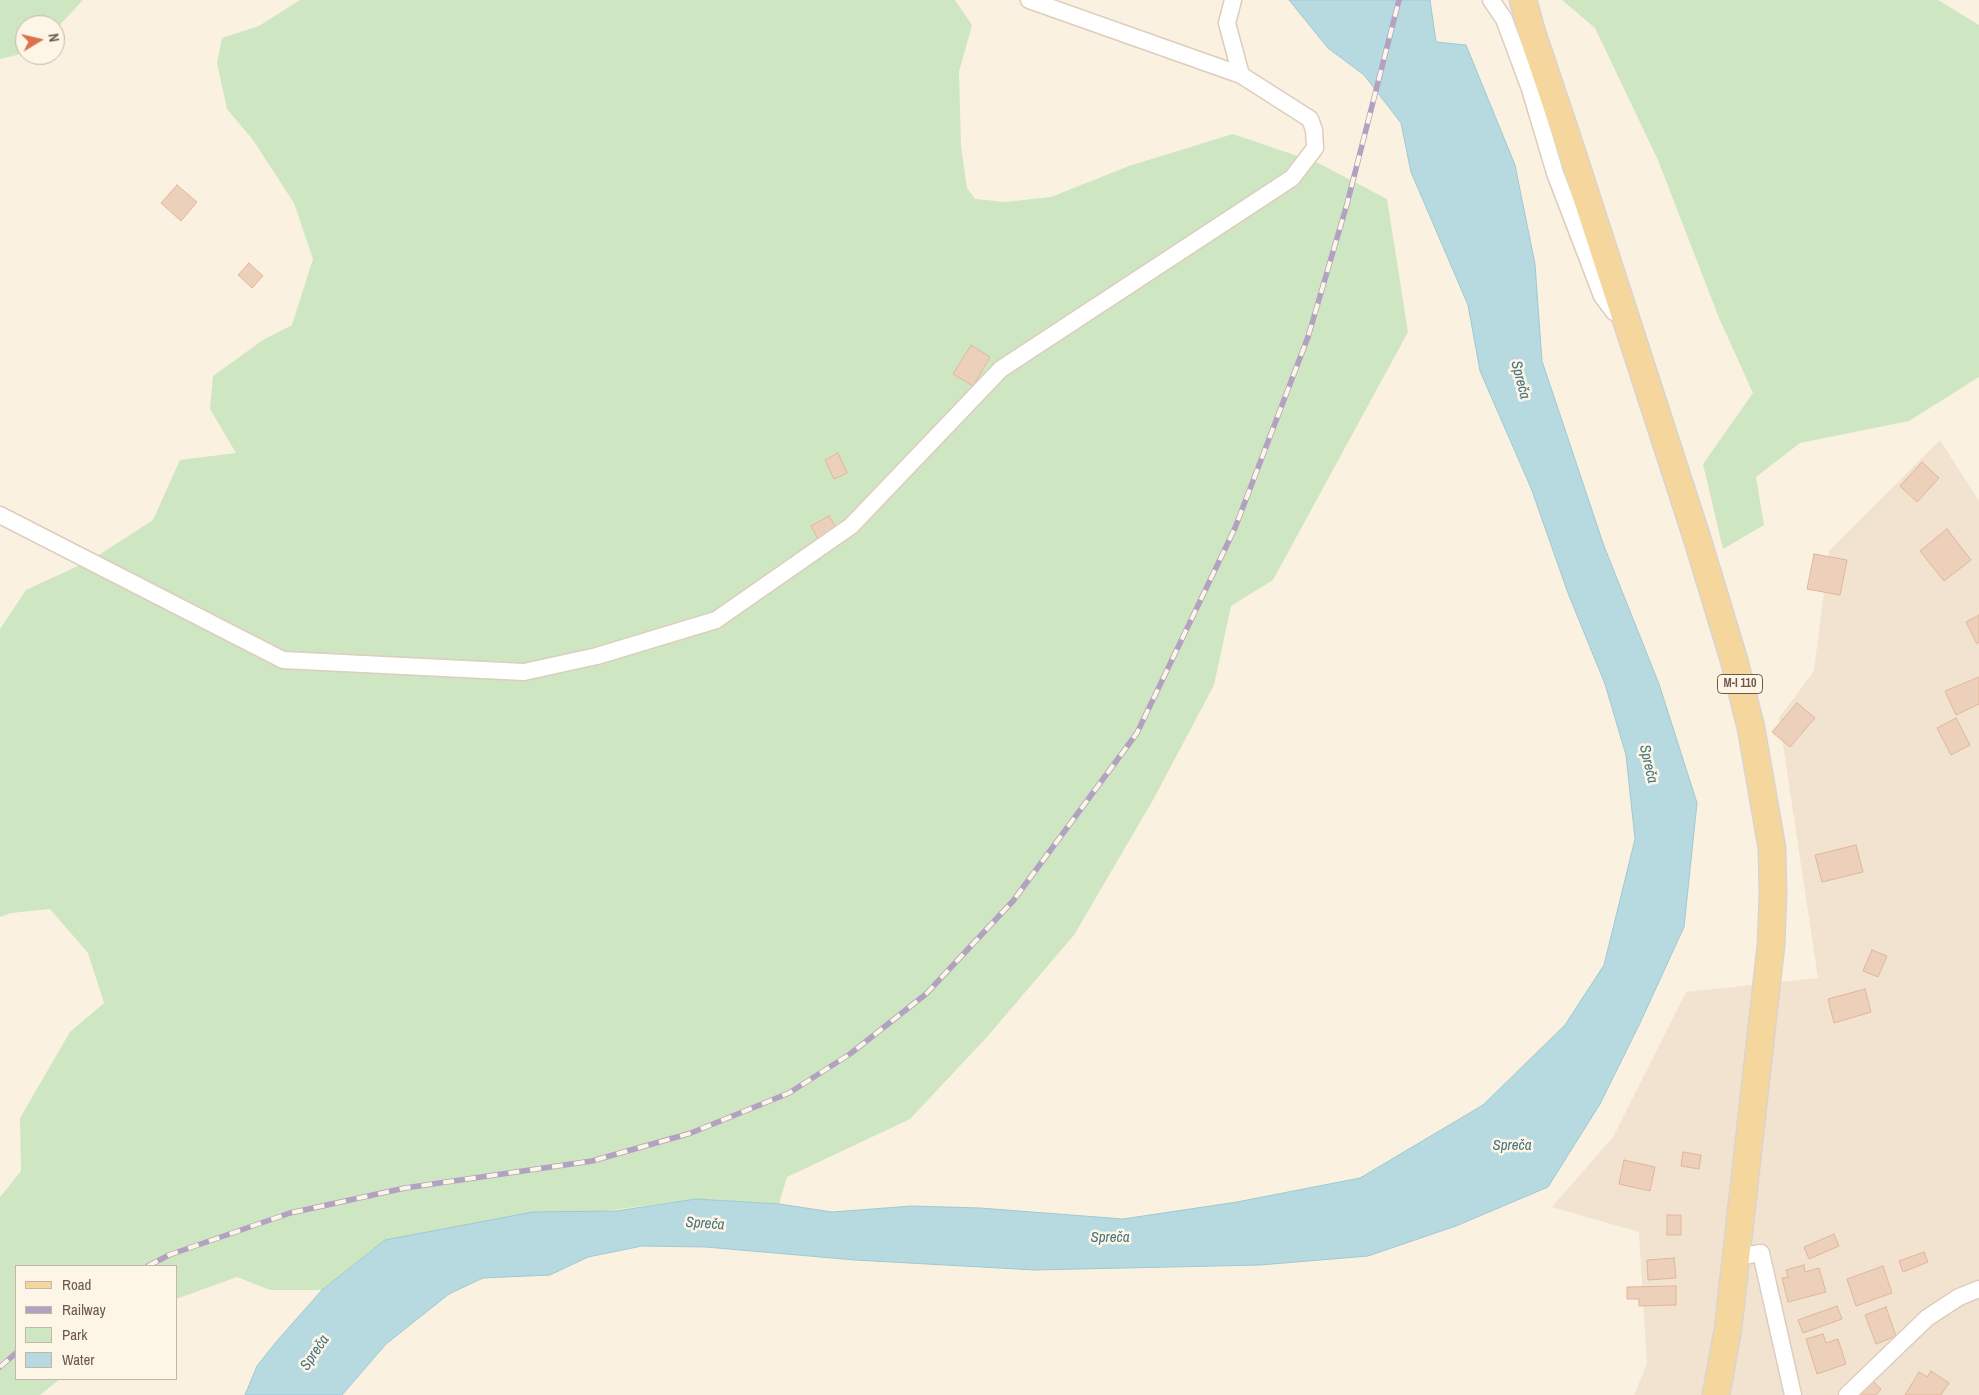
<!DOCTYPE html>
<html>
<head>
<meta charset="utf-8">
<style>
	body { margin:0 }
	#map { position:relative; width:1979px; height:1395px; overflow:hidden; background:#faf1e0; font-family:"Archivo Narrow",sans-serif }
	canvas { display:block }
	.legend { position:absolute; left:15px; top:1265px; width:162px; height:115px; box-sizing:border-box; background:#fdf5e6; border:1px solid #c4b6a8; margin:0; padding:6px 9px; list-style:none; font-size:15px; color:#6f584a }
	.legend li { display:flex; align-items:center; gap:10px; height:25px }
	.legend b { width:25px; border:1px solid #c4b6a8 }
	.north { position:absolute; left:15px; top:15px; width:50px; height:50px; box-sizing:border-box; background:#fdf5e6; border:1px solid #c4b6a8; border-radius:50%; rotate:81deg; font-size:14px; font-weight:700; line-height:20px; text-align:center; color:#6f584a }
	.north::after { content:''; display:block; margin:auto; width:18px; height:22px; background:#dc724d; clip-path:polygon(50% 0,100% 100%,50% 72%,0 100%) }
</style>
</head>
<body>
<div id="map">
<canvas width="1979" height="1395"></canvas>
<ul class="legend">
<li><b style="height:6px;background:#f5d79d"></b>Road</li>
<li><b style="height:6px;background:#b3a1c1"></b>Railway</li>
<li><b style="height:14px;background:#cee6c1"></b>Park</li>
<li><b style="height:14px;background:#b7dae1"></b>Water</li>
</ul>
<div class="north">N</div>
</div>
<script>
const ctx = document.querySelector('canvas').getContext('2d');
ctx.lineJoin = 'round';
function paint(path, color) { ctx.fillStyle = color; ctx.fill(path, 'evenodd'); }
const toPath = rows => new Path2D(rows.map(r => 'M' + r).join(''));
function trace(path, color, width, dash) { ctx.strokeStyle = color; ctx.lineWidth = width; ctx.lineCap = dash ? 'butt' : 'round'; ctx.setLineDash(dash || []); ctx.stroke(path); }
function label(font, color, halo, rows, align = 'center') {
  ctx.font = font + ' "Archivo Narrow",sans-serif'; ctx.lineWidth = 5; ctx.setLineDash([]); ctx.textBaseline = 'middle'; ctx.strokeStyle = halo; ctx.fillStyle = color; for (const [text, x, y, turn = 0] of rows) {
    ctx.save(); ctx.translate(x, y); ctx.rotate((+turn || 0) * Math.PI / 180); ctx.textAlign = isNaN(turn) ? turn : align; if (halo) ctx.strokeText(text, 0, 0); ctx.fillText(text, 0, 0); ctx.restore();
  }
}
paint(toPath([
	[1940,440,1979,501,1979,1395,1634,1395,1647,1364,1639,1232,1552,1207,1613,1137,1686,992,1818,978,1779,718,1814,671,1829,551]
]), '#f1e3cf');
paint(toPath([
	[0,0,83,0,55,30,55,25,25,25,25,53,0,59],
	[300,0,955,0,972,25,959,72,961,146,967,188,975,199,1006,202,1051,197,1129,166,1233,134,1318,163,1387,199,1408,332,1273,580,1231,606,1214,685,1153,800,1074,935,987,1037,910,1119,787,1177,779,1204,696,1199,385,1240,322,1290,270,1290,237,1277,176,1299,176,1266,16,1266,16,1379,60,1379,40,1395,0,1395,0,1197,21,1171,20,1118,70,1032,104,1003,88,953,50,909,11,913,0,917,0,629,26,590,91,560,153,520,180,460,236,453,210,409,213,376,263,340,292,325,313,259,294,203,253,140,227,109,217,63,222,38,259,26],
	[1562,0,1938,0,1979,25,1979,377,1909,421,1800,443,1756,477,1764,525,1723,549,1703,464,1753,393,1719,318,1658,160,1595,28]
]), '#cee6c1');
const water = toPath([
	[1289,0,1430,0,1436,42,1466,45,1515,165,1535,264,1542,361,1604,546,1659,684,1697,803,1684,927,1640,1023,1600,1104,1548,1187,1456,1226,1368,1256,1260,1265,1035,1270,855,1260,706,1247,642,1246,588,1257,550,1275,483,1278,449,1294,386,1344,342,1395,245,1395,257,1366,276,1342,322,1290,385,1240,533,1212,616,1211,696,1199,779,1204,832,1212,912,1206,980,1208,1123,1219,1237,1202,1360,1178,1483,1105,1565,1025,1604,965,1635,839,1626,755,1605,684,1568,593,1531,488,1480,371,1468,305,1411,172,1401,123,1364,75,1328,48,1289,0]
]);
paint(water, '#b7dae1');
trace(water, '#9ec9d2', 1);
const building = toPath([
	[177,185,197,202,181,221,161,203,177,185],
	[249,263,263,276,252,288,238,275,249,263],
	[971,345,990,357,973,386,953,374,971,345],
	[838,453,847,473,834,479,825,460,838,453],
	[1922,462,1939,478,1917,502,1900,486,1922,462],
	[829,516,838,531,819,541,811,526,829,516],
	[1947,529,1971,560,1944,581,1920,551,1947,529],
	[1814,554,1847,560,1840,595,1807,589,1814,554],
	[1979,615,1979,642,1977,644,1966,622,1979,615],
	[1979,677,1979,704,1956,715,1945,691,1979,677],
	[1797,703,1815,718,1790,747,1772,732,1797,703],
	[1956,718,1970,745,1951,755,1937,728,1956,718],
	[1856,845,1863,872,1822,882,1815,855,1856,845],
	[1872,950,1887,956,1878,977,1863,971,1872,950],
	[1865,989,1871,1012,1834,1023,1828,999,1865,989],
	[1683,1152,1701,1155,1699,1169,1681,1166,1683,1152],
	[1624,1160,1655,1167,1650,1191,1619,1184,1624,1160],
	[1667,1215,1681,1215,1681,1235,1667,1235,1667,1215],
	[1834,1234,1839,1246,1809,1259,1804,1247,1834,1234],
	[1924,1252,1928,1262,1903,1272,1899,1261,1924,1252],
	[1674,1258,1676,1278,1648,1280,1647,1260,1674,1258],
	[1804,1265,1805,1272,1819,1268,1826,1292,1788,1302,1782,1278,1788,1277,1786,1270,1804,1265],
	[1883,1266,1892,1293,1856,1306,1847,1279,1883,1266],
	[1676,1286,1676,1305,1639,1306,1639,1299,1627,1299,1627,1287,1676,1286],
	[1837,1306,1842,1319,1803,1333,1798,1320,1837,1306],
	[1886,1307,1896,1336,1876,1344,1865,1315,1886,1307],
	[1823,1334,1826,1343,1838,1339,1846,1364,1817,1374,1806,1339,1823,1334],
	[1931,1371,1949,1383,1941,1395,1905,1395,1919,1372,1927,1377,1931,1371],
	[1872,1380,1881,1389,1876,1395,1858,1395,1872,1380]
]);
paint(building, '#edd0ba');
trace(building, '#dfb79c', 1);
const street = toPath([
	[1233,0,1227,23,1241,75],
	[1491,0,1504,19,1530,89,1555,173,1602,296,1614,312,1624,314],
	[0,515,283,660,524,672,597,656,716,620,851,526,1001,369,1292,178,1315,148,1314,130,1310,119,1241,75,1029,0],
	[1736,1257,1761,1253,1793,1395],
	[1847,1395,1927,1318,1959,1297,1979,1289]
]);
const primary = toPath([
	[1523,0,1532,33,1566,134,1696,535,1734,660,1751,728,1772,848,1773,895,1771,945,1728,1329,1716,1395]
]);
trace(street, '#ddcdbd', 19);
trace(primary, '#dad4d0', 29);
trace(street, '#fff', 16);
trace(primary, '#f5d79d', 26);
const rail = toPath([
	[148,1266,169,1255,290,1213,405,1188,592,1161,691,1133,789,1093,850,1054,926,994,1013,901,1137,733,1235,528,1308,337,1347,204,1399,0],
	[0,1367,16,1353]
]);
trace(rail, '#b3a1c1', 5.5);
trace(rail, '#fdf5e6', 4, [11]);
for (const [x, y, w] of [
	[1740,684,45]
]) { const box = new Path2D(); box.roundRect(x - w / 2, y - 9.5, w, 19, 4); ctx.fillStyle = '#fdf5e6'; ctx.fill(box); trace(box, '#6f584a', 1); }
label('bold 12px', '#6f584a', null, [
	["M-I 110",1740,684]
]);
label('italic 15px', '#467581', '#fdf5e6', [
	["Spreča",1520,380,76],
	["Spreča",1648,764,77],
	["Spreča",1512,1146],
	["Spreča",705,1224,4],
	["Spreča",1110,1238],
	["Spreča",315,1353,-56]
]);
</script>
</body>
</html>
